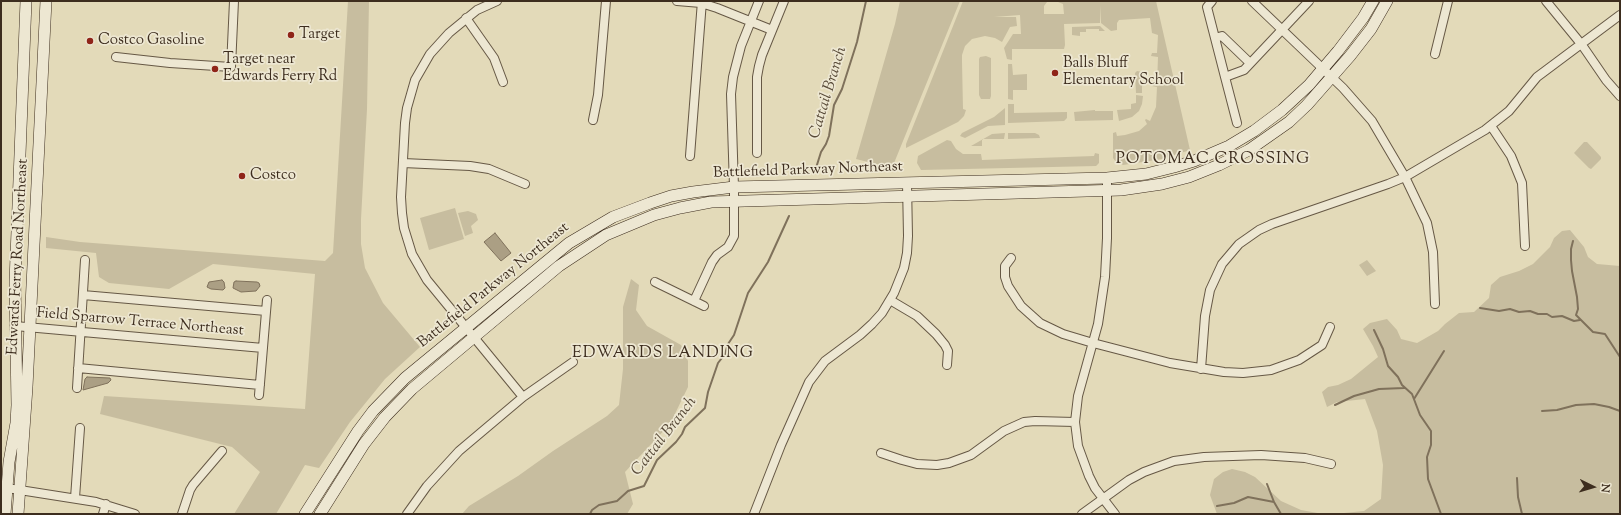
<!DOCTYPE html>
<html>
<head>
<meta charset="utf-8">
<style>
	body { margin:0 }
	#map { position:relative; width:1621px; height:515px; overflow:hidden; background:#e3dab9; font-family:"Sorts Mill Goudy",serif }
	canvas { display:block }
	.frame { position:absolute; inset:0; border:2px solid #3d2d1e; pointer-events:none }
	.north { position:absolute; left:1573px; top:467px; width:40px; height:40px; -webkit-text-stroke:3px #ede7d2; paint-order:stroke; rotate:95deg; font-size:11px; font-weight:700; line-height:16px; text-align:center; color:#3d2d1e }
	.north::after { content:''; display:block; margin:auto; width:14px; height:18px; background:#3d2d1e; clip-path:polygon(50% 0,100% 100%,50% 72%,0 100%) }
</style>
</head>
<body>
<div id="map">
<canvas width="1621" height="515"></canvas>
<div class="frame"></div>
<div class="north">N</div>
</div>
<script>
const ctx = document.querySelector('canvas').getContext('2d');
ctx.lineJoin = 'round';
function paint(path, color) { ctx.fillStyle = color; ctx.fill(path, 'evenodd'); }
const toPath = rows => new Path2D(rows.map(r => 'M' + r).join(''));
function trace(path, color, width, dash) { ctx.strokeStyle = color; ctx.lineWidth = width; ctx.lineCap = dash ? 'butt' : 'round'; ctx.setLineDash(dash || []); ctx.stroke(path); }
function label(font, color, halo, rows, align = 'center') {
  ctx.font = font + ' "Sorts Mill Goudy",serif'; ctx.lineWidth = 3.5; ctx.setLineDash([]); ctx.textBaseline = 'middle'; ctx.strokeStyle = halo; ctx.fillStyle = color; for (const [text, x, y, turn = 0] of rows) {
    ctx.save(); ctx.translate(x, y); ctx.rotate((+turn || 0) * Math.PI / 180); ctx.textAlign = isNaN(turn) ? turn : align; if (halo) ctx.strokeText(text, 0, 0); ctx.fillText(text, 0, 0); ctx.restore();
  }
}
paint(toPath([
	[348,1,369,1,367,109,361,219,361,244,365,268,383,303,420,347,385,379,350,422,319,468,305,465,276,514,234,514,260,472,232,447,100,414,104,396,305,409,315,274,213,264,169,289,109,283,99,277,96,253,46,248,46,237,80,242,325,261,333,253],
	[900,1,960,1,892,168,856,159,895,24],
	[963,1,1156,1,1190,150,1162,159,1123,165,1116,162,1113,158,1113,133,1116,132,1117,136,1125,135,1139,131,1147,124,1145,120,1146,119,1150,121,1156,107,1157,87,1152,86,1157,84,1158,57,1151,56,1152,53,1157,53,1158,35,1152,33,1150,18,1119,20,1117,23,1117,30,1111,31,1101,23,1100,5,1100,23,1064,24,1065,45,1064,49,1012,49,1012,60,1007,59,1004,48,1013,34,1021,34,1020,15,994,17,1016,17,1017,26,1010,27,1002,42,995,38,985,36,972,39,965,46,962,55,962,62,963,109,966,110,964,116,958,122,906,148,906,144],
	[1047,2,1058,2,1063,4,1064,14,1044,14,1044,6],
	[1100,26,1105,31,1099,31,1099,29,1086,29,1086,32,1080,32,1080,36,1072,35,1072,27],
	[986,56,991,58,991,96,990,99,981,99,979,95,979,59,980,57],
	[1008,64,1012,64,1013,75,1027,74,1027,90,1013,90,1013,100,1008,99],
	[1137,71,1142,72,1142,93,1136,93,1135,73],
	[1136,95,1143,96,1142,104,1139,111,1132,117,1119,121,1117,110,1131,109,1131,104,1136,103],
	[1008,104,1014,104,1014,113,1067,112,1067,118,1064,121,1008,123],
	[1005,108,1005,125,988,126,965,138,960,136,962,133,994,117],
	[1095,110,1095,111,1113,111,1113,120,1075,121,1074,112],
	[1005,133,1004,139,982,139,982,146,971,146,992,134],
	[1008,133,1035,133,1039,135,1040,138,1008,139],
	[947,140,951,141,956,149,963,154,981,154,982,160,1094,156,1095,153,1099,154,1099,163,1096,166,921,170,917,163,918,156],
	[1584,142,1587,142,1601,157,1601,159,1591,169,1589,168,1574,153],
	[455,208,464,239,429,250,420,218],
	[468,211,476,214,478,220,471,226,473,233,465,236,458,213],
	[1570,230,1584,247,1588,257,1597,264,1620,266,1620,514,1334,514,1364,511,1381,499,1383,465,1377,431,1365,399,1337,402,1327,407,1322,392,1328,387,1338,385,1351,379,1378,357,1373,346,1363,329,1370,323,1387,319,1397,330,1401,339,1417,343,1438,331,1445,324,1459,313,1474,312,1489,298,1491,285,1500,277,1519,271,1533,264,1550,247,1554,238,1562,231],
	[1367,260,1376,271,1367,276,1359,265],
	[631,279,639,285,636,310,647,326,681,345,688,361,688,387,670,424,625,472,633,504,627,514,462,514,469,506,518,476,553,451,607,416,619,405,623,369,623,307],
	[1232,469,1245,472,1255,477,1281,501,1301,510,1323,514,1217,514,1210,495,1214,479,1223,472]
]), '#c7bd9f');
const water = toPath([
	[495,233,511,253,501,261,484,242,495,233],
	[222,280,224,282,225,288,223,290,211,289,207,287,209,282,222,280],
	[236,281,257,282,259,283,260,286,256,291,241,292,233,288,234,282,236,281],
	[87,377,110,378,111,380,108,383,83,390,85,379,87,377]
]);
paint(water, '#ab9f84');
trace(water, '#7f715b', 1);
trace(toPath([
	[816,168,821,152,826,144,829,136,834,105,842,89,857,42,866,1],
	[1573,241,1571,249,1571,260,1572,271,1577,297,1578,309,1576,315,1593,332,1605,334,1620,357],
	[1480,308,1499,311,1510,309,1519,312,1530,311,1538,314,1547,314,1552,317,1562,316,1574,321,1580,320],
	[1374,330,1383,349,1388,366,1398,377,1402,385,1412,394,1420,415,1431,431,1431,445,1427,457,1428,479,1441,514],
	[1414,399,1444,351],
	[1335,405,1354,396,1379,389,1404,388],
	[1542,411,1557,410,1576,405,1594,404,1609,407,1620,411],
	[1517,478,1518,497,1522,514],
	[1267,484,1274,502,1281,514],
	[1217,506,1234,503,1248,497,1274,502],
	[590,514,592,510,599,505,617,501,628,491,644,486,657,460,676,442,682,434,685,427,705,408,708,392,718,363,725,354,728,344,734,335,748,293,768,262,789,216]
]), '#7f715b', 2);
const street = toPath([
	[497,1,477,10,449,33,430,54,415,80,407,108,405,123,401,197,402,213,404,228,412,254,427,280,523,397],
	[677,1,701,3,717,8,772,30],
	[1212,1,1207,7,1225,77],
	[1252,1,1343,88,1372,121,1405,177,1427,223,1433,252,1435,304],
	[1546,1,1582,45,1606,80,1620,96],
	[466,18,494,58,503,82],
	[1215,38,1222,36,1250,63],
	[1435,54,1448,1],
	[116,57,170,63,231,67,234,1],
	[593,120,598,95,606,1],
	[1237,123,1225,77,1244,70,1309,1],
	[1491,126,1511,156,1522,183,1525,246],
	[757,153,757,77,759,66,762,55,784,1],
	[690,156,702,1],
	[403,163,470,166,489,169,525,184],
	[1107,178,1107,238,1105,277,1098,324,1078,396,1075,422,1078,446,1089,476,1095,488,1115,514],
	[1011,258,1005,266,1005,277,1008,286,1021,306,1040,323,1063,334,1093,343,1170,363,1224,372,1243,373,1271,370,1299,360,1322,345,1330,327],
	[655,282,704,306],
	[83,295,266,311],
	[890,300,917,316,936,334,945,345,948,351,947,365],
	[694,301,712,262,717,255,728,247,734,236,734,187,731,94,733,77,741,46,759,1],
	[15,326,263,348],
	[78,368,260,385],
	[1201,369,1205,316,1210,290,1222,264,1239,244,1259,230,1272,224,1388,184,1405,177,1485,130,1509,111,1537,77,1620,15],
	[77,388,85,260],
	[259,395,267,300],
	[881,453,902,460,917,464,937,465,949,463,971,455,1004,431,1024,422,1035,421,1075,422],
	[7,488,96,502,135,514],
	[75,498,80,428],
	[103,514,106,504],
	[182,514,190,490,193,485,222,451],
	[407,514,427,486,459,451,523,397,573,362],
	[754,514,781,445,809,382,825,361,860,335,872,324,882,313,894,293,904,268,907,253,908,236,907,183],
	[1082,514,1129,480,1144,472,1174,461,1204,457,1261,455,1305,458,1331,464]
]);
const secondary = toPath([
	[5,514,9,462,16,423,17,405,15,282,26,1],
	[18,514,27,387,46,1],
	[305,514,358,431,373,411,405,378,569,243,613,217,650,203,671,196,693,192,734,187,1107,178,1146,174,1174,167,1194,161,1229,146,1254,131,1282,110,1309,85,1338,51,1363,18,1373,1],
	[320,514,364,444,385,417,412,389,559,266,606,235,654,215,680,208,711,202,1121,190,1162,184,1189,177,1219,165,1249,150,1289,122,1307,105,1350,56,1371,29,1387,1]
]);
trace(street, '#665845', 10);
trace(secondary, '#3d2d1e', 12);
trace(street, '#ede7d2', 8);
trace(secondary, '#ede7d2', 11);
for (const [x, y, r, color] of [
	[291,35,4,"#8f2418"],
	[90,41,4,"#8f2418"],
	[215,69,4,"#8f2418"],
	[1055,73,4,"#8f2418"],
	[242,176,4,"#8f2418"]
]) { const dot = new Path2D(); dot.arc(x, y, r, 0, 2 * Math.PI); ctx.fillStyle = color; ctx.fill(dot); trace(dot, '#ede7d2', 1.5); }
label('15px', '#3d2d1e', '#ede7d2', [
	["Target",299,35],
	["Costco Gasoline",98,41],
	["Target near",223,60],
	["Edwards Ferry Rd",223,77],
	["Balls Bluff",1063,64],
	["Elementary School",1063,81],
	["Costco",250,176]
], 'left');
label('15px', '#3d2d1e', '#ede7d2', [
	["Battlefield Parkway Northeast",808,171,-2],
	["Edwards Ferry Road Northeast",19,257,-87],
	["Battlefield Parkway Northeast",494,286,-39],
	["Field Sparrow Terrace Northeast",140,323,5]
]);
label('italic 16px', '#584a38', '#ede7d2', [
	["Cattail Branch",829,93,-73],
	["Cattail Branch",665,437,-52]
]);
ctx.letterSpacing = '1px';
label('16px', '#3d2d1e', '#ede7d2', [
	["POTOMAC CROSSING",1213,160],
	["EDWARDS LANDING",663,354]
]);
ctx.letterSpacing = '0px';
</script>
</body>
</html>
